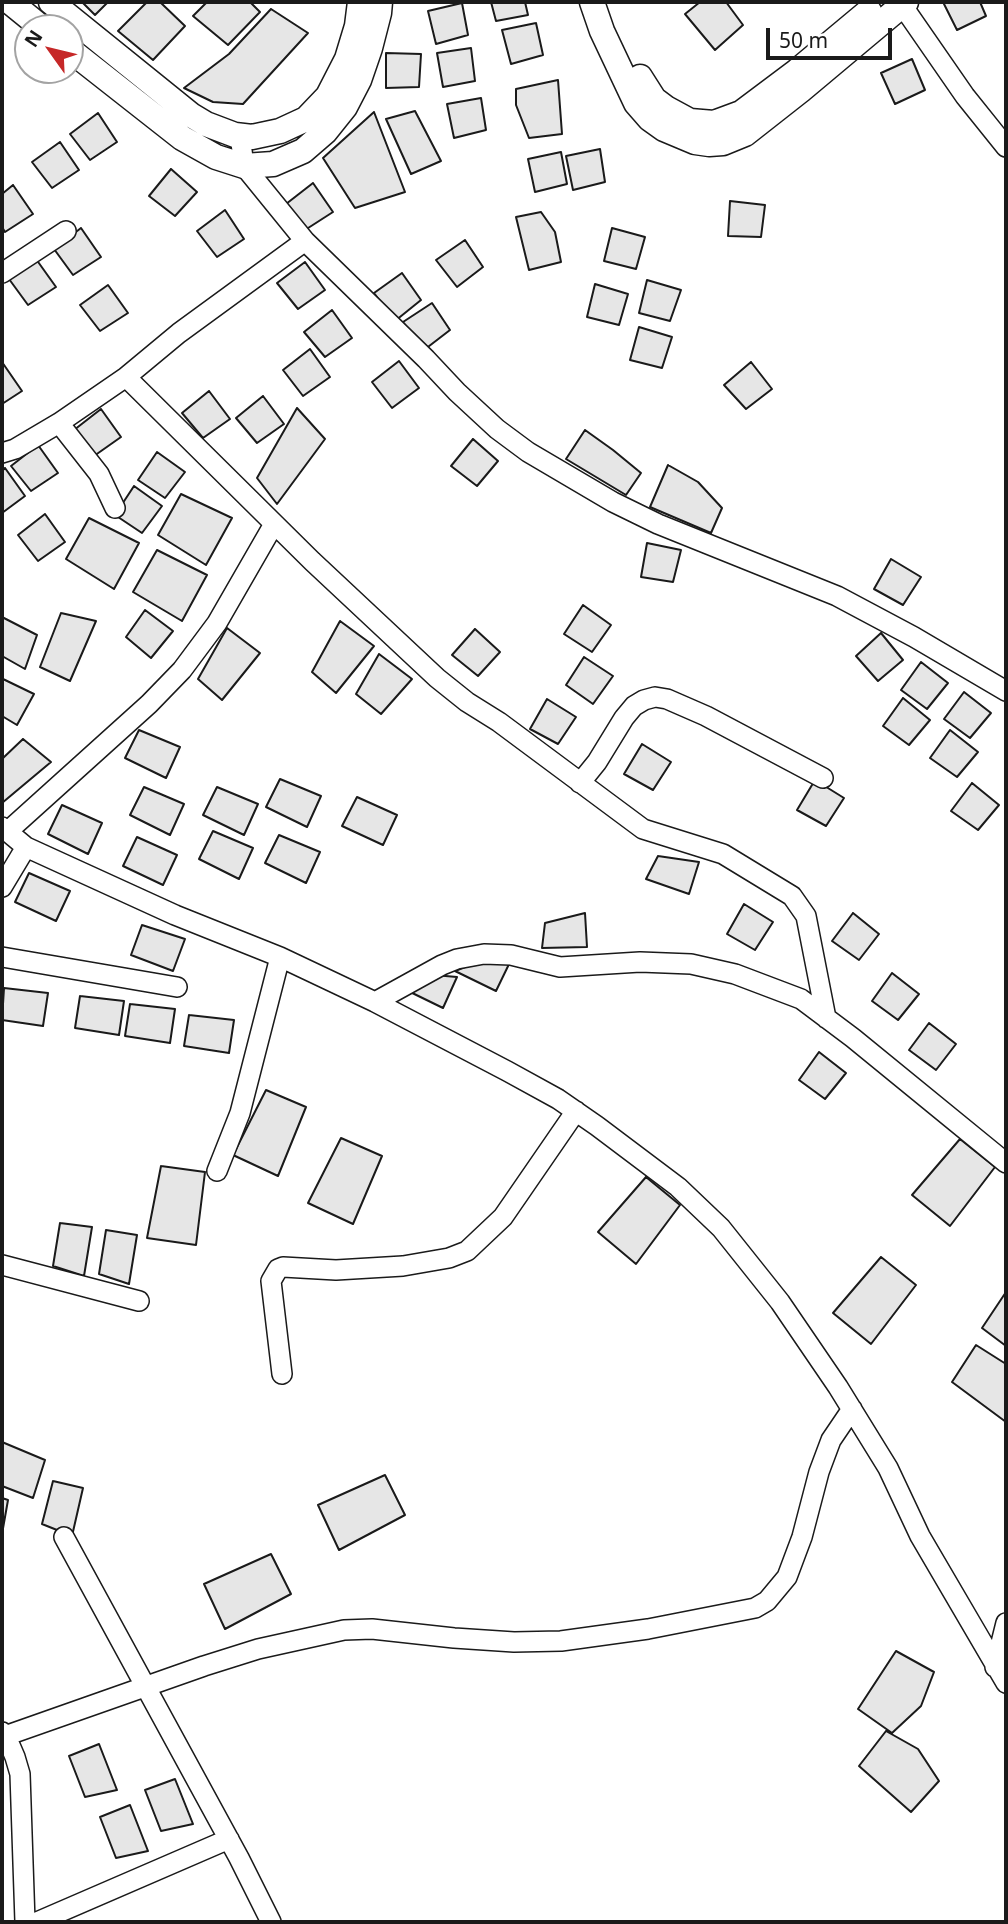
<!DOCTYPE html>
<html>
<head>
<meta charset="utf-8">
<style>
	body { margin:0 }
	#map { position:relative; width:1008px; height:1924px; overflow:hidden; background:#fff; font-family:"Noto Sans",sans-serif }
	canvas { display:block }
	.frame { position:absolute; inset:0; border:4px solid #1a1a1a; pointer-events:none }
	.north { position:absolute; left:14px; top:14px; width:70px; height:70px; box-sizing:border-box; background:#fff; border:2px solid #a3a3a3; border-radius:50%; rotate:304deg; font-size:19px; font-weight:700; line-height:28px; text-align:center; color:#1a1a1a }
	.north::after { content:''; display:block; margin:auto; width:24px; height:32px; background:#c62828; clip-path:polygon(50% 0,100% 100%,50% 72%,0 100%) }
	.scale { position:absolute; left:766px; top:28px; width:126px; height:32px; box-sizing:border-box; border:4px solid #1a1a1a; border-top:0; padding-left:9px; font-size:21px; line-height:24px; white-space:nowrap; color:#1a1a1a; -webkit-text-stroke:5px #fff; paint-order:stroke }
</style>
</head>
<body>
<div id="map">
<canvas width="1008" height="1924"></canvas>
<div class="frame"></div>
<div class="north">N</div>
<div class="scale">50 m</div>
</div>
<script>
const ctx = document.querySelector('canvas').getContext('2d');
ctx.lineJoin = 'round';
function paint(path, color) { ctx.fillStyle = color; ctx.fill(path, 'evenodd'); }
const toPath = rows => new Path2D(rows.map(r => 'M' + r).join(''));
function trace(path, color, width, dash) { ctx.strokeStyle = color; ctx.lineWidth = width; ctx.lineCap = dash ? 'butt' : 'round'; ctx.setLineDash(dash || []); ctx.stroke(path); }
const building = toPath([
	[82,2,108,2,95,15,82,2],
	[147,2,160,2,185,26,153,60,118,31,147,2],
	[207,2,250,2,260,12,228,45,193,16,207,2],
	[491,2,525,2,528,15,496,21,491,2],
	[700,2,726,2,743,25,715,50,685,14,700,2],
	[943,2,980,2,986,16,957,30,943,2],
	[462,3,468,35,436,44,428,11,462,3],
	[271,9,308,33,243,104,213,102,184,88,229,54,271,9],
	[536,23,543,55,511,64,502,30,536,23],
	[471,48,475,81,443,87,437,53,471,48],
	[386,53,421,54,419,87,386,88,386,53],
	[912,59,925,90,895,104,881,73,912,59],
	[558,80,562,134,529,138,516,105,516,89,558,80],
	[481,98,486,130,454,138,447,104,481,98],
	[415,111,441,161,411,174,386,119,415,111],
	[374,112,405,192,355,208,323,158,374,112],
	[98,113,117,142,90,160,70,134,98,113],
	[60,142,79,170,52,188,32,162,60,142],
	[600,149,605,182,573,190,566,156,600,149],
	[561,152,567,184,535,192,528,159,561,152],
	[171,169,197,192,175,216,149,196,171,169],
	[313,183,333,212,305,230,286,204,313,183],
	[13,185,33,214,5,232,2,227,2,194,13,185],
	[730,201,765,205,761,237,728,236,730,201],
	[225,210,244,239,217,257,197,231,225,210],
	[541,212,555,232,561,262,529,270,516,217,541,212],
	[81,228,101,257,73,275,54,249,81,228],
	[612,228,645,237,636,269,604,261,612,228],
	[465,240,483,267,457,287,436,260,465,240],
	[36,259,56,287,28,305,9,279,36,259],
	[305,262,325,290,298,309,277,283,305,262],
	[402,273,421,300,395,321,374,293,402,273],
	[647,280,681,290,670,321,639,313,647,280],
	[595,284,628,294,619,325,587,317,595,284],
	[108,285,128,313,100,331,80,305,108,285],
	[432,303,450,330,424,350,403,322,432,303],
	[332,310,352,338,325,357,304,332,332,310],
	[639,327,672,337,662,368,630,360,639,327],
	[310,349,330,377,303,396,283,370,310,349],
	[399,361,419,388,392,408,372,382,399,361],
	[2,362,22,391,2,404,2,362],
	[751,362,772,389,746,409,724,385,751,362],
	[209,391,230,419,203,438,182,413,209,391],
	[263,396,284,424,257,443,236,418,263,396],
	[297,408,325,439,277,504,257,478,297,408],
	[101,409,121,437,94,456,74,430,101,409],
	[585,430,613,450,641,473,626,495,566,459,585,430],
	[473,439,498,461,477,486,451,466,473,439],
	[38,445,58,473,31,491,11,466,38,445],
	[157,452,185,472,165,498,138,480,157,452],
	[668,465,698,482,722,508,711,533,650,507,668,465],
	[5,468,25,496,2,513,2,471,5,468],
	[134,486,162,506,142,533,115,515,134,486],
	[181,494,232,518,206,565,158,535,181,494],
	[45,514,65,542,38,561,18,535,45,514],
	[89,518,139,543,114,589,66,559,89,518],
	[647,543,681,550,673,582,641,577,647,543],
	[157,550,207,575,182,621,133,592,157,550],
	[891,559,921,577,903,605,874,589,891,559],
	[583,605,611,625,592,652,564,634,583,605],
	[145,610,173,631,151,658,126,637,145,610],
	[61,613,96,621,70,681,40,667,61,613],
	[2,617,37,635,25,669,2,656,2,617],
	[340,621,374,646,336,693,312,672,340,621],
	[227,628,260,653,222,700,198,679,227,628],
	[475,629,500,652,478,676,452,655,475,629],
	[881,633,903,660,878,681,856,656,881,633],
	[379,654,412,679,381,714,356,694,379,654],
	[584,657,613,676,593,704,566,685,584,657],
	[921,662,948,683,927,709,901,690,921,662],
	[3,679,34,694,17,725,2,716,3,679],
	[964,692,991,713,970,738,944,719,964,692],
	[903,698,930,720,909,745,883,726,903,698],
	[547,699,576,717,558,744,530,729,547,699],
	[139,730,180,747,166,778,125,758,139,730],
	[950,730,978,752,957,777,930,758,950,730],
	[23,739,51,762,2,803,2,759,23,739],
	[642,744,671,762,653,790,624,774,642,744],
	[280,779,321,796,307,827,266,807,280,779],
	[815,780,844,798,826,826,797,810,815,780],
	[972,783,999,805,978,830,951,811,972,783],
	[144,787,184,804,170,835,130,815,144,787],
	[217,787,258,804,244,835,203,815,217,787],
	[357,797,397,815,383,845,342,826,357,797],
	[62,805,102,823,88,854,48,834,62,805],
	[213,831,253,848,239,879,199,859,213,831],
	[279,835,320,852,306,883,265,863,279,835],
	[137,837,177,855,163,885,123,866,137,837],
	[658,856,699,862,689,894,646,879,658,856],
	[29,873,70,891,56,921,15,902,29,873],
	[744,904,773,922,755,950,727,934,744,904],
	[585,913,587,947,542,948,545,923,585,913],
	[853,913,879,934,859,960,832,941,853,913],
	[142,925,185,939,173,971,131,955,142,925],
	[488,958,511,960,496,991,455,971,488,958],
	[892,973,919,994,898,1020,872,1001,892,973],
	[434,975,457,977,443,1008,402,988,434,975],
	[4,988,48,993,43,1026,2,1020,4,988],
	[80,996,124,1001,119,1035,75,1028,80,996],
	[130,1004,175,1009,170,1043,125,1036,130,1004],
	[189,1015,234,1020,229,1053,184,1046,189,1015],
	[929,1023,956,1044,936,1070,909,1050,929,1023],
	[819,1052,846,1073,825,1099,799,1080,819,1052],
	[266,1090,306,1107,278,1176,233,1155,266,1090],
	[341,1138,382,1156,353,1224,308,1203,341,1138],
	[960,1139,995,1167,950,1226,912,1195,960,1139],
	[161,1166,205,1172,196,1245,147,1238,161,1166],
	[646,1177,680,1205,636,1264,598,1232,646,1177],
	[60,1223,92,1227,84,1276,53,1266,60,1223],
	[106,1230,137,1235,129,1284,99,1274,106,1230],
	[881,1257,916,1285,871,1344,833,1313,881,1257],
	[1006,1292,1006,1346,982,1328,1006,1292],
	[976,1345,1006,1364,1006,1422,952,1382,976,1345],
	[2,1442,45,1460,33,1498,2,1486,2,1442],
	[385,1475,405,1515,339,1550,318,1505,385,1475],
	[53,1481,83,1488,72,1536,42,1524,53,1481],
	[2,1498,8,1500,2,1534,2,1498],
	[271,1554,291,1594,225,1629,204,1584,271,1554],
	[896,1651,934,1672,921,1706,892,1733,858,1709,896,1651],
	[886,1731,918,1749,939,1781,911,1812,859,1766,886,1731],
	[99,1744,117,1790,85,1797,69,1756,99,1744],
	[175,1779,193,1824,161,1831,145,1790,175,1779],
	[130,1805,148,1851,116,1858,100,1817,130,1805]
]);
paint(building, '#e6e6e6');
trace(building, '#1a1a1a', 2);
const minor = toPath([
	[902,5,965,96,1006,147],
	[240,135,244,166,305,241,426,359,457,392,497,429,528,452,613,502,658,524,837,596,914,637,1006,691],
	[2,273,66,231],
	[126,377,312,561,437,678,467,702,499,722,643,829,723,854,792,896,806,916,826,1018],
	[59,423,99,474,115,508],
	[2,453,15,449,59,423,126,377,179,333,305,241],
	[580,783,597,762,624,718,634,706,644,700,655,697,667,699,706,716,823,778],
	[2,827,26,847,175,915,280,957,375,1002,507,1071,558,1099,597,1126,678,1187,721,1228,780,1302,838,1387,888,1468,920,1536,1006,1683],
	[7,832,149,704,182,670,217,623,274,524],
	[2,887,26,847],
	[2,957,177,987],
	[375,1002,442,965,457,959,484,954,511,955,560,967,640,962,691,964,735,974,801,999,853,1038,1006,1163],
	[217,1171,240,1113,280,957],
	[2,1265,139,1301],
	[282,1374,271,1281,278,1269,283,1267,336,1270,403,1266,449,1258,467,1251,503,1217,576,1111],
	[64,1537,239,1858,271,1922],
	[995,1667,1006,1623],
	[2,1732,6,1736,15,1757,20,1774,25,1922],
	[2,1737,204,1666,258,1649,344,1630,372,1629,454,1638,514,1642,561,1641,648,1629,755,1608,767,1601,787,1577,802,1537,819,1472,831,1440,852,1409],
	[37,1922,229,1839]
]);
const major = toPath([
	[10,2,42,28],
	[51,2,191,115,206,124,235,135,252,137,280,131,306,119,328,96,347,59,357,26,360,2],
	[592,2,602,31,636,103,650,119,664,129,695,142,709,144,723,143,745,134,801,90,906,2],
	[70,50,182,138,216,157,244,166,273,164,303,151,325,132,345,107,359,80,370,48,379,13,380,2],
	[640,77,654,99,666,108,690,121,714,123,741,113,797,71,869,11]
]);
trace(minor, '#1a1a1a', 22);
trace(major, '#1a1a1a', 27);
trace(minor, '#fff', 19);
trace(major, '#fff', 24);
</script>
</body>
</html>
